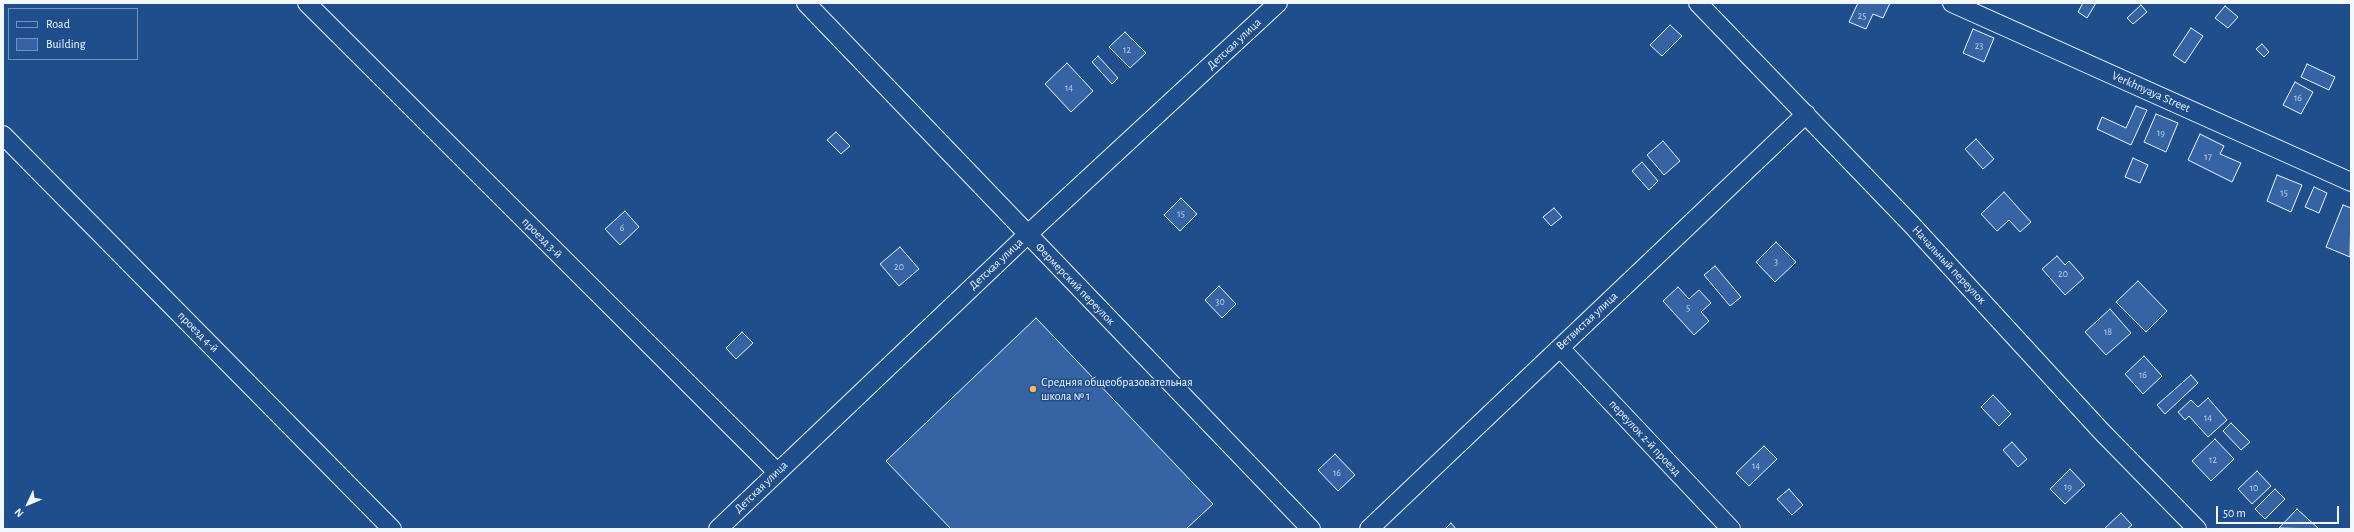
<!DOCTYPE html>
<html>
<head>
<meta charset="utf-8">
<style>
	body { margin:0 }
	#map { position:relative; width:2354px; height:532px; overflow:hidden; background:#1f4e8c; font-family:"Alegreya Sans",sans-serif }
	canvas { display:block }
	.frame { position:absolute; inset:0; border:4px solid #f2f6ff; pointer-events:none }
	.legend { position:absolute; left:8px; top:8px; width:130px; height:52px; box-sizing:border-box; background:#1f4e8c; border:1px solid #7391ba; margin:0; padding:5px 7px; list-style:none; font-size:12px; color:#f2f6ff }
	.legend li { display:flex; align-items:center; gap:8px; height:20px }
	.legend b { width:20px; border:1px solid #7391ba }
	.north { position:absolute; left:8px; top:484px; width:40px; height:40px; -webkit-text-stroke:3px #1f4e8c; paint-order:stroke; rotate:226deg; font-size:11px; font-weight:700; line-height:16px; text-align:center; color:#f2f6ff }
	.north::after { content:''; display:block; margin:auto; width:14px; height:18px; background:#f2f6ff; clip-path:polygon(50% 0,100% 100%,50% 72%,0 100%) }
	.scale { position:absolute; left:2216px; top:506px; width:123px; height:18px; box-sizing:border-box; border:2px solid #f2f6ff; border-top:0; padding-left:5px; font-size:12px; line-height:14px; white-space:nowrap; color:#f2f6ff; -webkit-text-stroke:3px #1f4e8c; paint-order:stroke }
</style>
</head>
<body>
<div id="map">
<canvas width="2354" height="532"></canvas>
<div class="frame"></div>
<ul class="legend">
<li><b style="height:5px;background:#1f4e8c"></b>Road</li>
<li><b style="height:11px;background:#3563a3"></b>Building</li>
</ul>
<div class="north">N</div>
<div class="scale">50 m</div>
</div>
<script>
const ctx = document.querySelector('canvas').getContext('2d');
ctx.lineJoin = 'round';
function paint(path, color) { ctx.fillStyle = color; ctx.fill(path, 'evenodd'); }
const toPath = rows => new Path2D(rows.map(r => 'M' + r).join(''));
function trace(path, color, width, dash) { ctx.strokeStyle = color; ctx.lineWidth = width; ctx.lineCap = dash ? 'butt' : 'round'; ctx.setLineDash(dash || []); ctx.stroke(path); }
function label(font, color, halo, rows, align = 'center') {
  ctx.font = font + ' "Alegreya Sans",sans-serif'; ctx.lineWidth = 3; ctx.setLineDash([]); ctx.textBaseline = 'middle'; ctx.strokeStyle = halo; ctx.fillStyle = color; for (const [text, x, y, turn = 0] of rows) {
    ctx.save(); ctx.translate(x, y); ctx.rotate((+turn || 0) * Math.PI / 180); ctx.textAlign = isNaN(turn) ? turn : align; if (halo) ctx.strokeText(text, 0, 0); ctx.fillText(text, 0, 0); ctx.restore();
  }
}
const building = toPath([
	[1858,3,1890,3,1883,18,1873,14,1866,29,1849,22,1858,3],
	[2083,3,2096,3,2087,18,2078,12,2083,3],
	[2141,5,2147,12,2133,24,2127,18,2141,5],
	[2225,6,2238,17,2228,28,2215,18,2225,6],
	[1670,25,1682,36,1662,56,1650,45,1670,25],
	[2191,28,2203,36,2185,63,2173,55,2191,28],
	[1973,29,1994,38,1984,62,1963,53,1973,29],
	[1125,32,1146,53,1130,68,1109,47,1125,32],
	[2262,44,2269,52,2264,57,2256,49,2262,44],
	[1098,56,1118,78,1112,84,1092,62,1098,56],
	[1067,63,1093,91,1071,112,1045,84,1067,63],
	[2307,64,2335,77,2329,90,2301,77,2307,64],
	[2295,82,2313,92,2301,114,2283,105,2295,82],
	[2136,106,2147,110,2131,145,2097,129,2102,117,2126,128,2136,106],
	[2156,114,2178,123,2166,152,2144,142,2156,114],
	[836,132,850,146,841,154,827,140,836,132],
	[2200,134,2224,146,2220,154,2241,163,2232,182,2188,160,2200,134],
	[1976,139,1994,159,1983,169,1965,149,1976,139],
	[1663,141,1680,161,1664,175,1647,155,1663,141],
	[2133,158,2148,165,2140,183,2125,177,2133,158],
	[1642,162,1658,181,1649,190,1632,171,1642,162],
	[2277,175,2302,185,2291,212,2267,201,2277,175],
	[2314,187,2327,193,2319,213,2305,207,2314,187],
	[2004,192,2031,222,2020,232,2009,220,1997,231,1981,214,2004,192],
	[1181,198,1197,214,1180,231,1164,215,1181,198],
	[2343,205,2351,208,2350,257,2326,247,2343,205],
	[1554,208,1562,217,1551,226,1543,217,1554,208],
	[625,211,639,227,620,245,605,229,625,211],
	[1776,242,1796,262,1775,282,1756,262,1776,242],
	[900,247,919,269,899,286,880,264,900,247],
	[2057,256,2065,265,2069,261,2084,278,2065,295,2042,269,2057,256],
	[1715,266,1741,297,1730,306,1704,275,1715,266],
	[2138,281,2167,311,2146,332,2116,302,2138,281],
	[1219,286,1236,304,1222,318,1205,300,1219,286],
	[1678,287,1689,299,1699,290,1711,303,1701,312,1709,321,1694,335,1663,301,1678,287],
	[2110,309,2131,333,2106,355,2085,332,2110,309],
	[1036,318,1213,504,1186,529,951,529,886,461,1036,318],
	[742,332,753,343,736,359,726,348,742,332],
	[2144,356,2162,376,2143,394,2125,374,2144,356],
	[2191,375,2198,383,2165,414,2157,405,2191,375],
	[1993,395,2011,414,1999,426,1981,407,1993,395],
	[2208,398,2227,420,2208,437,2189,416,2185,420,2178,412,2191,400,2198,407,2208,398],
	[2231,423,2250,442,2241,450,2223,431,2231,423],
	[2215,439,2234,459,2211,481,2192,461,2215,439],
	[2012,442,2027,459,2018,467,2003,450,2012,442],
	[1764,446,1777,459,1749,486,1736,473,1764,446],
	[1335,454,1355,475,1338,491,1318,470,1335,454],
	[2070,469,2085,485,2065,504,2050,489,2070,469],
	[2257,471,2271,486,2252,504,2238,489,2257,471],
	[1789,489,1803,505,1792,515,1777,499,1789,489],
	[2275,489,2285,499,2265,519,2255,509,2275,489],
	[2297,509,2319,529,2279,528,2297,509],
	[2121,513,2132,525,2127,529,2104,529,2121,513],
	[1451,523,1456,529,1445,529,1451,523]
]);
paint(building, '#3563a3');
trace(building, '#f2f6ff', 1);
const minor = toPath([
	[307,3,777,472],
	[806,3,1311,529],
	[1698,3,1911,224,2102,432,2197,529],
	[1952,3,2351,182],
	[3,135,392,529],
	[1560,348,1731,529],
	[718,529,1027,235,1278,3],
	[1369,529,1806,114]
]);
trace(minor, '#f2f6ff', 20);
trace(minor, '#1f4e8c', 18);
for (const [x, y, r, color] of [
	[1033,389,4,"#ffb74d"]
]) { const dot = new Path2D(); dot.arc(x, y, r, 0, 2 * Math.PI); ctx.fillStyle = color; ctx.fill(dot); trace(dot, '#1f4e8c', 1.5); }
label('10px', '#c3d1e8', null, [
	["25",1862,16],
	["23",1979,46],
	["12",1127,50],
	["14",1069,88],
	["16",2298,98],
	["19",2161,133],
	["17",2208,157],
	["15",2284,193],
	["15",1181,214],
	["6",622,228],
	["3",1776,262],
	["20",899,267],
	["20",2063,274],
	["30",1220,302],
	["5",1688,308],
	["18",2108,332],
	["16",2143,375],
	["14",2208,418],
	["12",2213,460],
	["14",1756,466],
	["16",1337,473],
	["19",2068,487],
	["10",2254,488]
]);
label('12px', '#f2f6ff', '#1f4e8c', [
	["Детская улица",1234,44,-43],
	["Verkhnyaya Street",2151,92,24],
	["проезд 3-й",542,238,45],
	["Детская улица",996,264,-43],
	["Начальный переулок",1949,265,47],
	["Фермерский переулок",1075,284,46],
	["Ветвистая улица",1587,321,-43],
	["проезд 4-й",198,332,45],
	["переулок 2-й проезд",1645,438,47],
	["Детская улица",761,487,-44]
]);
label('12px', '#f2f6ff', '#1f4e8c', [
	["Средняя общеобразовательная",1041,382],
	["школа № 1",1041,396]
], 'left');
</script>
</body>
</html>
